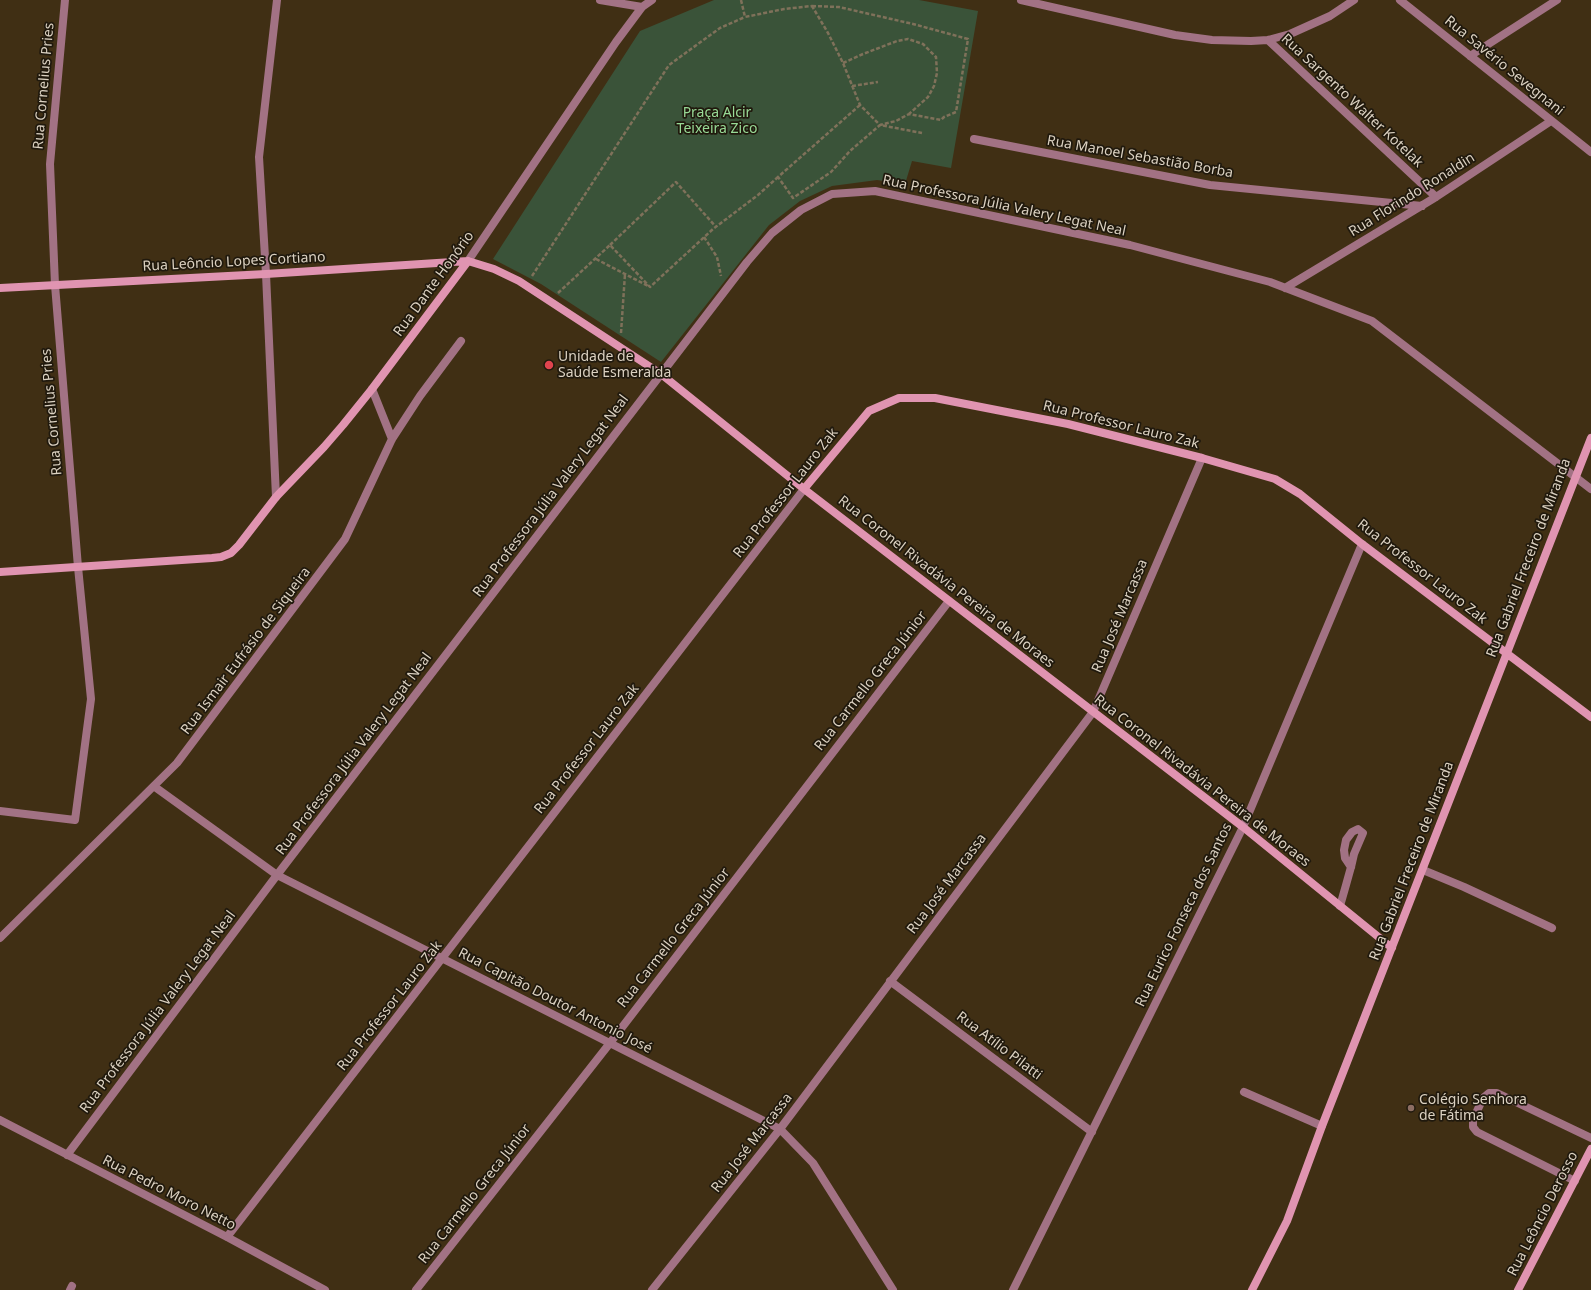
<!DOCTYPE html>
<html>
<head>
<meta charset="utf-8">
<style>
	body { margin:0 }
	canvas { display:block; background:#402f14 }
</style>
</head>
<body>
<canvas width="1591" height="1290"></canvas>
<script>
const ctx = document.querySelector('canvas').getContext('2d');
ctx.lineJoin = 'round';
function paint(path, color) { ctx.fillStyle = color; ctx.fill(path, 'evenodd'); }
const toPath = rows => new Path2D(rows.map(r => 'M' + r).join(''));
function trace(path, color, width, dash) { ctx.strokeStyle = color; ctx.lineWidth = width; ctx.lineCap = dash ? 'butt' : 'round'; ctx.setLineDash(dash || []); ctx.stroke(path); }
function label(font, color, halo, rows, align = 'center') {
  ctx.font = font + ' "Noto Sans",sans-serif'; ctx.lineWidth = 3.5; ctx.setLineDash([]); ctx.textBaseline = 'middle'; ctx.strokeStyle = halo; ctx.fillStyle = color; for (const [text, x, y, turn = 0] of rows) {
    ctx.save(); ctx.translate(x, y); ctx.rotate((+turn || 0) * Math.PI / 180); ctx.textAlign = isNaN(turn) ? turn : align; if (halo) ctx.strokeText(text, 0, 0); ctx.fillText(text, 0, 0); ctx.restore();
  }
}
paint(toPath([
	[714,0,919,0,978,11,951,168,912,161,905,184,877,180,832,186,800,201,769,225,661,362,541,284,493,259,640,31]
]), '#3a5339');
trace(toPath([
	[741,0,745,17,784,9,812,6],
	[812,6,839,7,913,24,968,39,956,112,944,117,941,120,909,114,896,121,880,125,860,105,843,63,828,33,812,6],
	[843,63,863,54,897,41,908,39,923,44,936,57,937,73,934,86,928,97,909,114],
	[852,86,878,82],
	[860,105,778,177,793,198,831,172,850,151,880,125,922,133],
	[704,237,717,257,721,276],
	[610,245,676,182,716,227],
	[596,259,648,286],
	[532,276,669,65,720,28,745,17],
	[558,293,610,245,650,287,713,229,758,195,778,177],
	[621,333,625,274]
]), '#7f715a', 2.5, [4, 2]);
trace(toPath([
	[1423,870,1464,887,1552,928],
	[1340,906,1346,885,1351,867,1354,854,1363,833,1358,829,1352,832,1346,840,1344,850,1345,858,1351,867],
	[1244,1092,1322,1126],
	[1575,1181,1477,1132,1473,1127,1473,1120,1483,1098,1489,1093,1497,1093,1591,1138],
	[70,1290,72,1286]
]), '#a27284', 8);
trace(toPath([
	[600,0,642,7],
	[1021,0,1175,35,1212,40,1251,41,1268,40,1290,34,1330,16,1354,0],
	[1400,0,1591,152],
	[1268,40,1436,197],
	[1470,56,1557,0],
	[974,139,1210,185,1422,206],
	[468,261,616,42,642,7,652,0],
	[1285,288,1436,197,1551,121],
	[372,389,392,439],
	[276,497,266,274,259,157,277,0],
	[155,787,277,875,780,1129,813,1163,893,1290],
	[0,811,75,820,91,699,78,567,55,285,50,164,65,0],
	[0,938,177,763,345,539,392,439,420,396,461,341],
	[890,981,1092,1132],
	[0,1120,227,1237,325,1290],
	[67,1155,277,875,747,262,772,233,801,210,832,194,875,191,1130,245,1270,282,1372,321,1591,489],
	[227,1237,804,489],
	[416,1290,610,1043,949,601],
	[652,1290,780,1129,1093,712,1202,458],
	[1013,1290,1243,827,1362,544]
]), '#a27284', 8);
trace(toPath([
	[0,288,266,274,468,261,494,269,519,281,661,374,804,489,1243,827,1392,948],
	[804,489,869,411,899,398,935,398,1068,424,1202,458,1275,479,1300,494,1362,544,1591,717],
	[0,572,212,558,221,557,231,553,239,545,276,497,324,447,343,425,372,389,468,261],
	[1252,1290,1287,1221,1322,1126,1591,438],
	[1518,1290,1591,1149]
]), '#e094b1', 8);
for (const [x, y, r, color] of [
	[549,365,5,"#e0444e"],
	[1411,1108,4,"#8d6e63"]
]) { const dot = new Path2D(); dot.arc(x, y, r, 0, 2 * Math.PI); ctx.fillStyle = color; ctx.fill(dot); trace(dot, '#20190d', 1.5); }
label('14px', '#dbd1c1', '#20190d', [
	["Rua Savério Sevegnani",1504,66,39],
	["Rua Cornelius Pries",44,86,-85],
	["Rua Sargento Walter Kotelak",1352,101,43],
	["Rua Manoel Sebastião Borba",1140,157,10],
	["Rua Florindo Ronaldin",1412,195,-32],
	["Rua Professora Júlia Valery Legat Neal",1004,206,12],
	["Rua Leôncio Lopes Cortiano",234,262,-3],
	["Rua Dante Honório",434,284,-54],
	["Rua Cornelius Pries",52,412,-95],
	["Rua Professor Lauro Zak",1121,425,14],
	["Rua Professor Lauro Zak",786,493,-52],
	["Rua Professora Júlia Valery Legat Neal",551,496,-53],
	["Rua Gabriel Freceiro de Miranda",1529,558,-69],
	["Rua Professor Lauro Zak",1422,572,38],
	["Rua Coronel Rivadávia Pereira de Moraes",946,582,38],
	["Rua José Marcassa",1120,616,-67],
	["Rua Ismair Eufrásio de Siqueira",246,651,-53],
	["Rua Carmello Greca Júnior",871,681,-52],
	["Rua Professor Lauro Zak",587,749,-52],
	["Rua Professora Júlia Valery Legat Neal",354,754,-53],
	["Rua Coronel Rivadávia Pereira de Moraes",1202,781,38],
	["Rua Gabriel Freceiro de Miranda",1412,861,-69],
	["Rua José Marcassa",947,884,-53],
	["Rua Eurico Fonseca dos Santos",1184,915,-64],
	["Rua Carmello Greca Júnior",674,938,-52],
	["Rua Capitão Doutor Antonio José",555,1001,27],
	["Rua Professor Lauro Zak",390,1006,-52],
	["Rua Professora Júlia Valery Legat Neal",158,1012,-53],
	["Rua Atílio Pilatti",999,1046,37],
	["Rua José Marcassa",752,1143,-52],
	["Rua Pedro Moro Netto",169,1193,27],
	["Rua Carmello Greca Júnior",475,1194,-52],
	["Rua Leôncio Derosso",1543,1214,-63]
]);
label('14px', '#98da96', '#20190d', [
	["Praça Alcir",717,113],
	["Teixeira Zico",717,129]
]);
label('14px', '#dbd1c1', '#20190d', [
	["Unidade de",558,357],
	["Saúde Esmeralda",558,373],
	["Colégio Senhora",1419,1100],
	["de Fátima",1419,1116]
], 'left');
</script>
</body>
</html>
